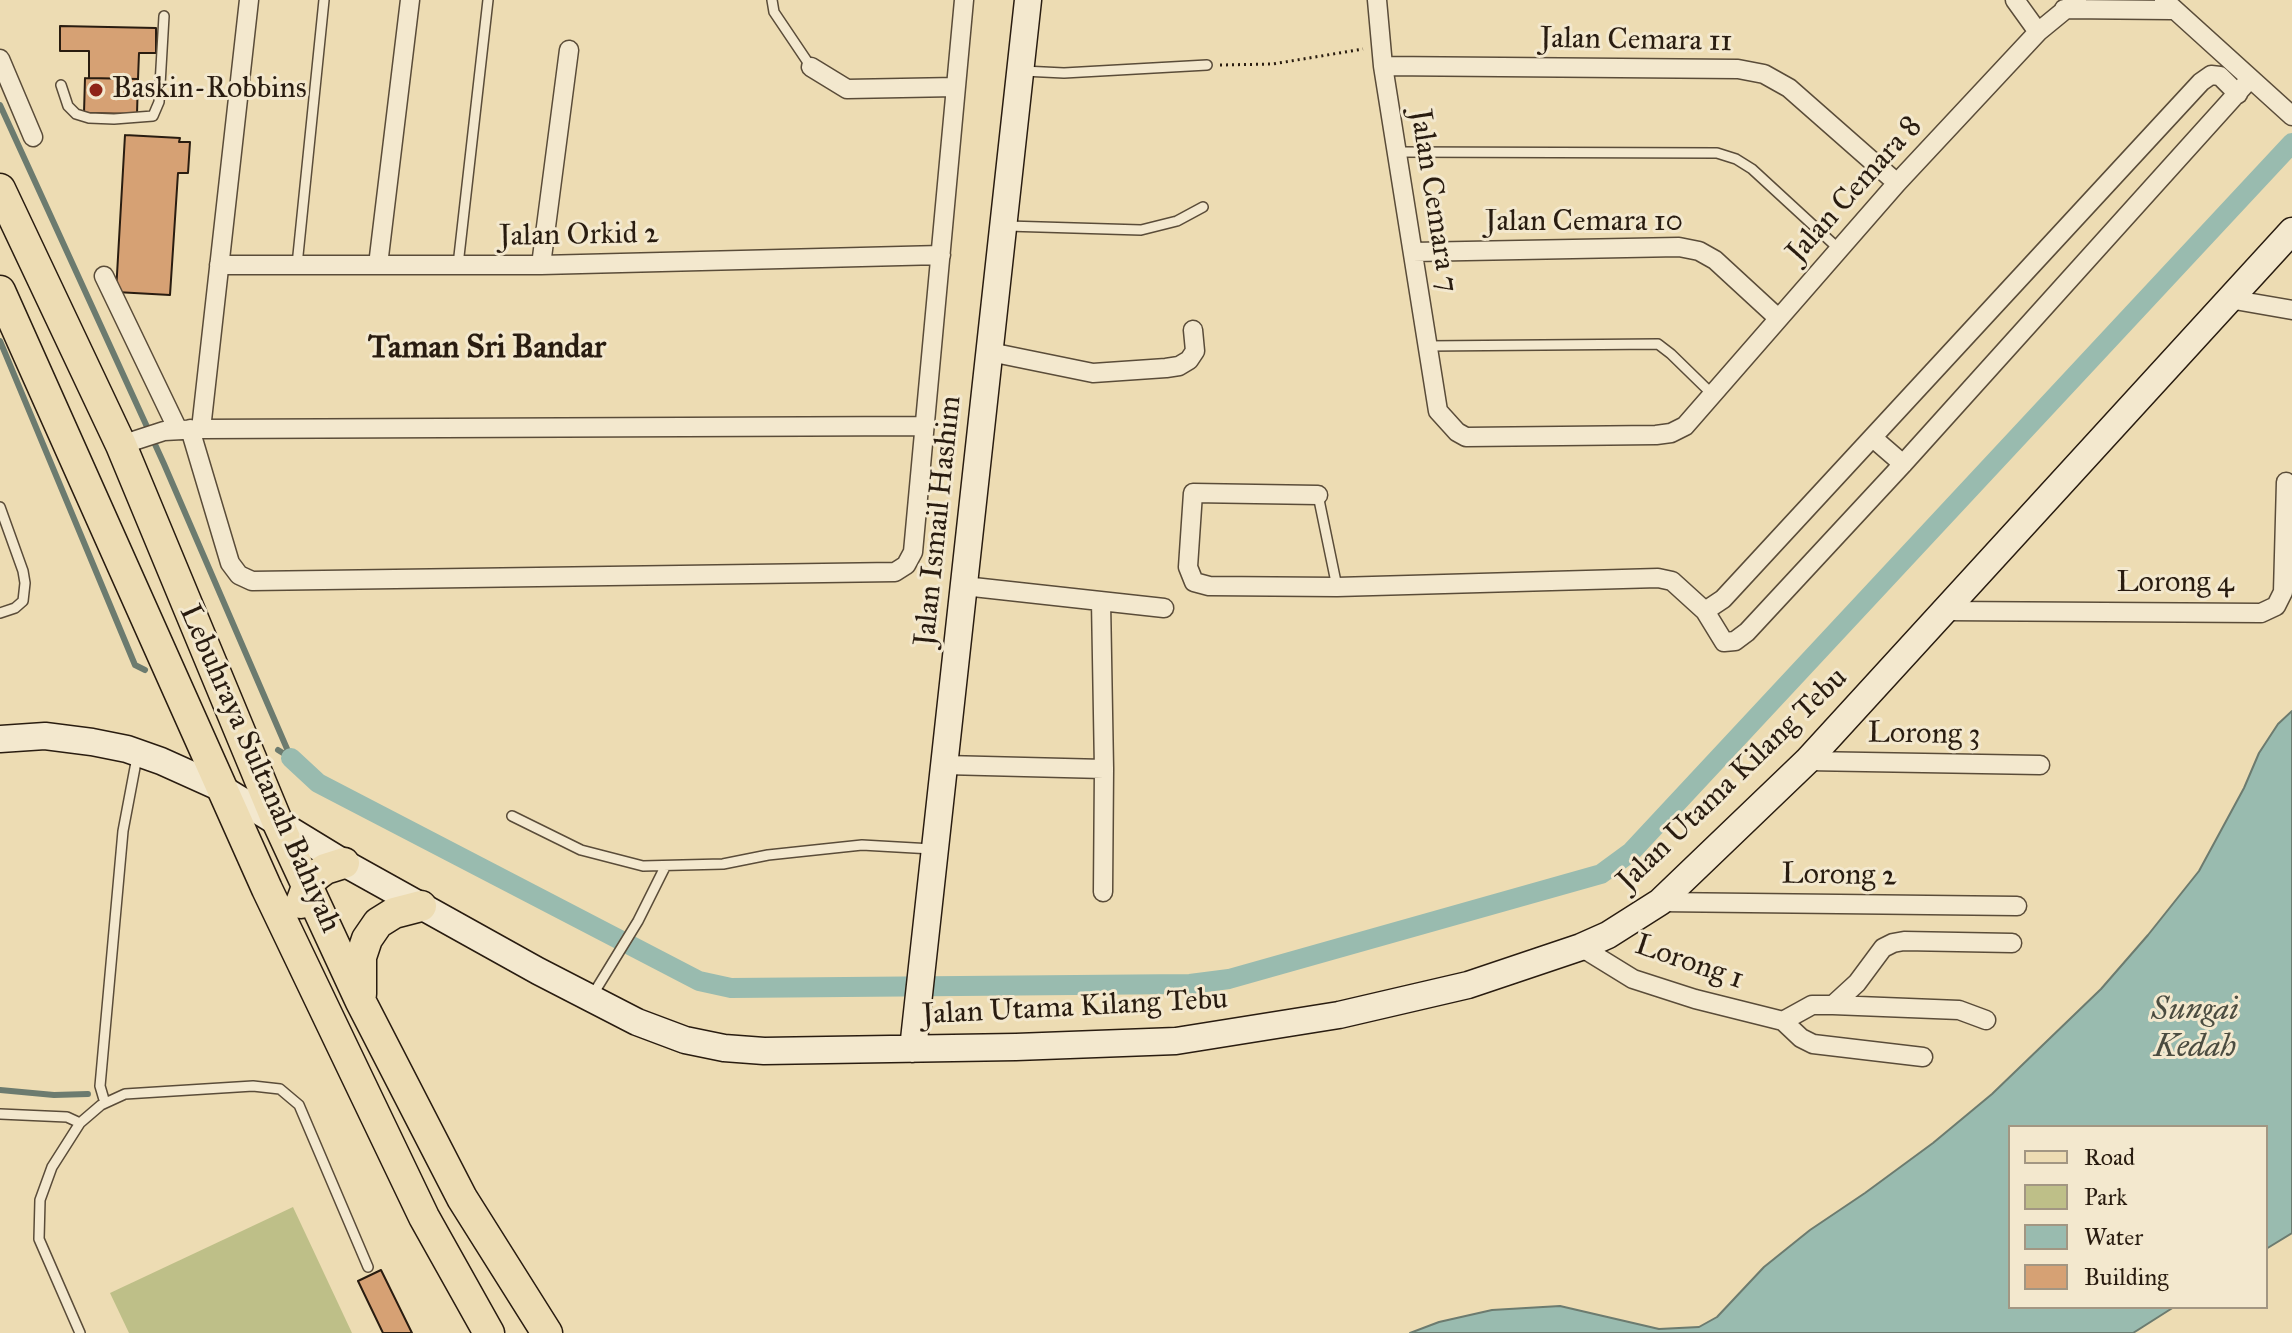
<!DOCTYPE html>
<html>
<head>
<meta charset="utf-8">
<style>
	body { margin:0 }
	#map { position:relative; width:2292px; height:1333px; overflow:hidden; background:#eddcb3; font-family:"IM FELL Great Primer",serif }
	canvas { display:block }
	.legend { position:absolute; left:2008px; top:1125px; width:260px; height:184px; box-sizing:border-box; background:#f3e8ce; border:2px solid #a29682; margin:0; padding:10px 14px; list-style:none; font-size:24px; color:#291c10 }
	.legend li { display:flex; align-items:center; gap:16px; height:40px }
	.legend b { width:40px; border:2px solid #a29682 }
</style>
</head>
<body>
<div id="map">
<canvas width="2292" height="1333"></canvas>
<ul class="legend">
<li><b style="height:10px;background:#eddcb3"></b>Road</li>
<li><b style="height:22px;background:#bebf88"></b>Park</li>
<li><b style="height:22px;background:#99bbaf"></b>Water</li>
<li><b style="height:22px;background:#d6a174"></b>Building</li>
</ul>
</div>
<script>
const ctx = document.querySelector('canvas').getContext('2d');
ctx.lineJoin = 'round';
function paint(path, color) { ctx.fillStyle = color; ctx.fill(path, 'evenodd'); }
const toPath = rows => new Path2D(rows.map(r => 'M' + r).join(''));
function trace(path, color, width, dash) { ctx.strokeStyle = color; ctx.lineWidth = width; ctx.lineCap = dash ? 'butt' : 'round'; ctx.setLineDash(dash || []); ctx.stroke(path); }
function label(font, color, halo, rows, align = 'center') {
  ctx.font = font + ' "IM FELL Great Primer",serif'; ctx.lineWidth = 6; ctx.setLineDash([]); ctx.textBaseline = 'middle'; ctx.strokeStyle = halo; ctx.fillStyle = color; for (const [text, x, y, turn = 0] of rows) {
    ctx.save(); ctx.translate(x, y); ctx.rotate((+turn || 0) * Math.PI / 180); ctx.textAlign = isNaN(turn) ? turn : align; if (halo) ctx.strokeText(text, 0, 0); ctx.fillText(text, 0, 0); ctx.restore();
  }
}
paint(toPath([
	[293,1207,352,1333,129,1333,110,1293]
]), '#bebf88');
const water = toPath([
	[2292,711,2292,1233,2266,1249,2266,1127,2010,1127,2010,1307,2174,1307,2133,1333,1410,1333,1439,1322,1492,1310,1560,1306,1659,1329,1699,1327,1717,1317,1764,1267,1810,1230,1865,1193,1933,1143,1992,1094,2101,989,2148,935,2199,871,2244,788,2259,753,2278,724,2292,711]
]);
paint(water, '#99bbaf');
trace(water, '#6c7b6f', 2);
trace(toPath([
	[0,105,164,464,291,758],
	[0,341,135,665,145,670],
	[278,750,291,758],
	[0,1090,54,1095,88,1094]
]), '#6c7b6f', 6);
trace(toPath([
	[291,758,318,783,699,981,731,988,1190,984,1229,979,1601,874,1631,852,2292,143]
]), '#99bbaf', 20);
const building = toPath([
	[60,26,156,28,156,53,139,53,138,79,89,78,89,51,60,51,60,26],
	[85,78,138,79,137,114,84,113,85,78],
	[125,135,180,138,179,142,190,142,188,173,178,173,170,295,116,292,125,135],
	[381,1270,412,1333,383,1333,358,1281,381,1270]
]);
paint(building, '#d6a174');
trace(building, '#291c10', 2);
const lane = toPath([
	[772,0,774,12,811,67],
	[1023,71,1064,73,1207,65],
	[61,85,68,106,76,114,89,118,114,119,153,116,159,102,164,16],
	[1396,152,1717,153,1736,159,1752,169,1840,250],
	[1007,226,1141,230,1177,221,1203,207],
	[297,265,324,0],
	[458,265,488,0],
	[1428,346,1658,344,1671,354,1712,394],
	[1318,495,1337,587],
	[0,507,23,571,25,583,23,601,15,608,0,613],
	[512,816,581,850,643,866,723,864,768,855,862,845,932,849],
	[592,996,638,921,665,867],
	[105,1103,100,1086,123,831,137,757],
	[0,1114,67,1117,80,1123],
	[80,1333,39,1239,40,1200,52,1167,80,1123,101,1105,125,1094,253,1086,280,1089,299,1105,368,1267]
]);
const street = toPath([
	[1377,0,1383,66,1438,411,1457,432,1466,437,1656,435,1671,433,1685,426,1897,183,2038,32,2077,0],
	[2015,0,2038,32],
	[2164,0,2292,116],
	[2064,9,2172,10],
	[0,59,33,137],
	[1383,66,1738,69,1764,74,1789,88,1897,183],
	[811,67,847,89,956,87],
	[1413,252,1679,247,1699,251,1715,260,1778,318],
	[219,265,541,265,941,255],
	[378,265,410,0],
	[541,265,569,50],
	[104,276,178,430],
	[2229,299,2292,310],
	[990,352,1093,373,1166,368,1179,366,1189,360,1195,351,1193,330],
	[190,429,230,563,239,575,252,581,895,572,906,565,913,552,964,0],
	[201,429,249,0],
	[1873,438,1903,464],
	[121,445,164,431,201,429,925,426],
	[1318,495,1193,493,1188,567,1194,582,1209,586,1337,587,1658,578,1672,581,1705,611,1723,599,2201,82,2211,75,2220,76,2238,94],
	[964,586,1164,608],
	[1101,601,1104,769,1103,892],
	[1705,611,1724,642,1735,641,1747,632,1903,464,2250,79],
	[1945,611,2261,613,2276,606,2283,592,2286,482],
	[1807,761,2040,765],
	[945,765,1104,769],
	[1660,902,2017,906],
	[1581,947,1633,979,1695,999,1783,1021,1801,1038,1813,1044,1923,1057],
	[1833,1005,1959,1010,1986,1020],
	[1783,1021,1812,1005,1833,1005,1857,983,1883,948,1893,943,1904,941,2012,943]
]);
const secondary = toPath([
	[0,739,45,736,92,742,127,749,161,761,221,788,344,863,538,971,637,1022,685,1040,724,1048,764,1051,1016,1047,1176,1041,1339,1015,1468,985,1581,947,1608,935,1660,902,1807,761,2292,231],
	[913,1049,1028,0]
]);
const primary = toPath([
	[0,189,121,445,277,821,361,1002,462,1198,547,1333],
	[0,291,267,889,424,1217,489,1333],
	[301,903,308,884,317,875,325,869,344,863],
	[361,994,361,957,367,939,378,923,394,913,421,906]
]);
trace(lane, '#5a4c39', 12);
trace(street, '#5a4c39', 21);
trace(secondary, '#291c10', 29);
trace(primary, '#291c10', 33);
trace(toPath([
	[1220,65,1273,64,1363,49]
]), '#291c10', 3, [2, 4]);
trace(lane, '#f3e8ce', 9);
trace(street, '#f3e8ce', 18);
trace(secondary, '#f3e8ce', 26);
trace(primary, '#eddcb3', 30);
for (const [x, y, r, color] of [
	[96,90,8,"#8f2418"]
]) { const dot = new Path2D(); dot.arc(x, y, r, 0, 2 * Math.PI); ctx.fillStyle = color; ctx.fill(dot); trace(dot, '#f3e8ce', 3); }
label('30px', '#291c10', '#f3e8ce', [
	["Jalan Cemara 11",1636,41,1],
	["Jalan Cemara 8",1855,190,-48],
	["Jalan Cemara 7",1433,201,81],
	["Jalan Cemara 10",1584,223],
	["Jalan Orkid 2",579,236,-1],
	["Jalan Ismail Hashim",939,521,-84],
	["Lorong 4",2175,584],
	["Lorong 3",1924,735,1],
	["Lebuhraya Sultanah Bahiyah",259,769,66],
	["Jalan Utama Kilang Tebu",1733,780,-44],
	["Lorong 2",1839,876,1],
	["Lorong 1",1689,963,19],
	["Jalan Utama Kilang Tebu",1075,1008,-3]
]);
label('30px', '#291c10', '#f3e8ce', [
	["Baskin-Robbins",112,90]
], 'left');
label('bold 32px', '#291c10', '#f3e8ce', [
	["Taman Sri Bandar",487,349]
]);
label('italic 32px', '#4b4c40', '#f3e8ce', [
	["Sungai",2195,1011],
	["Kedah",2195,1048]
]);
</script>
</body>
</html>
